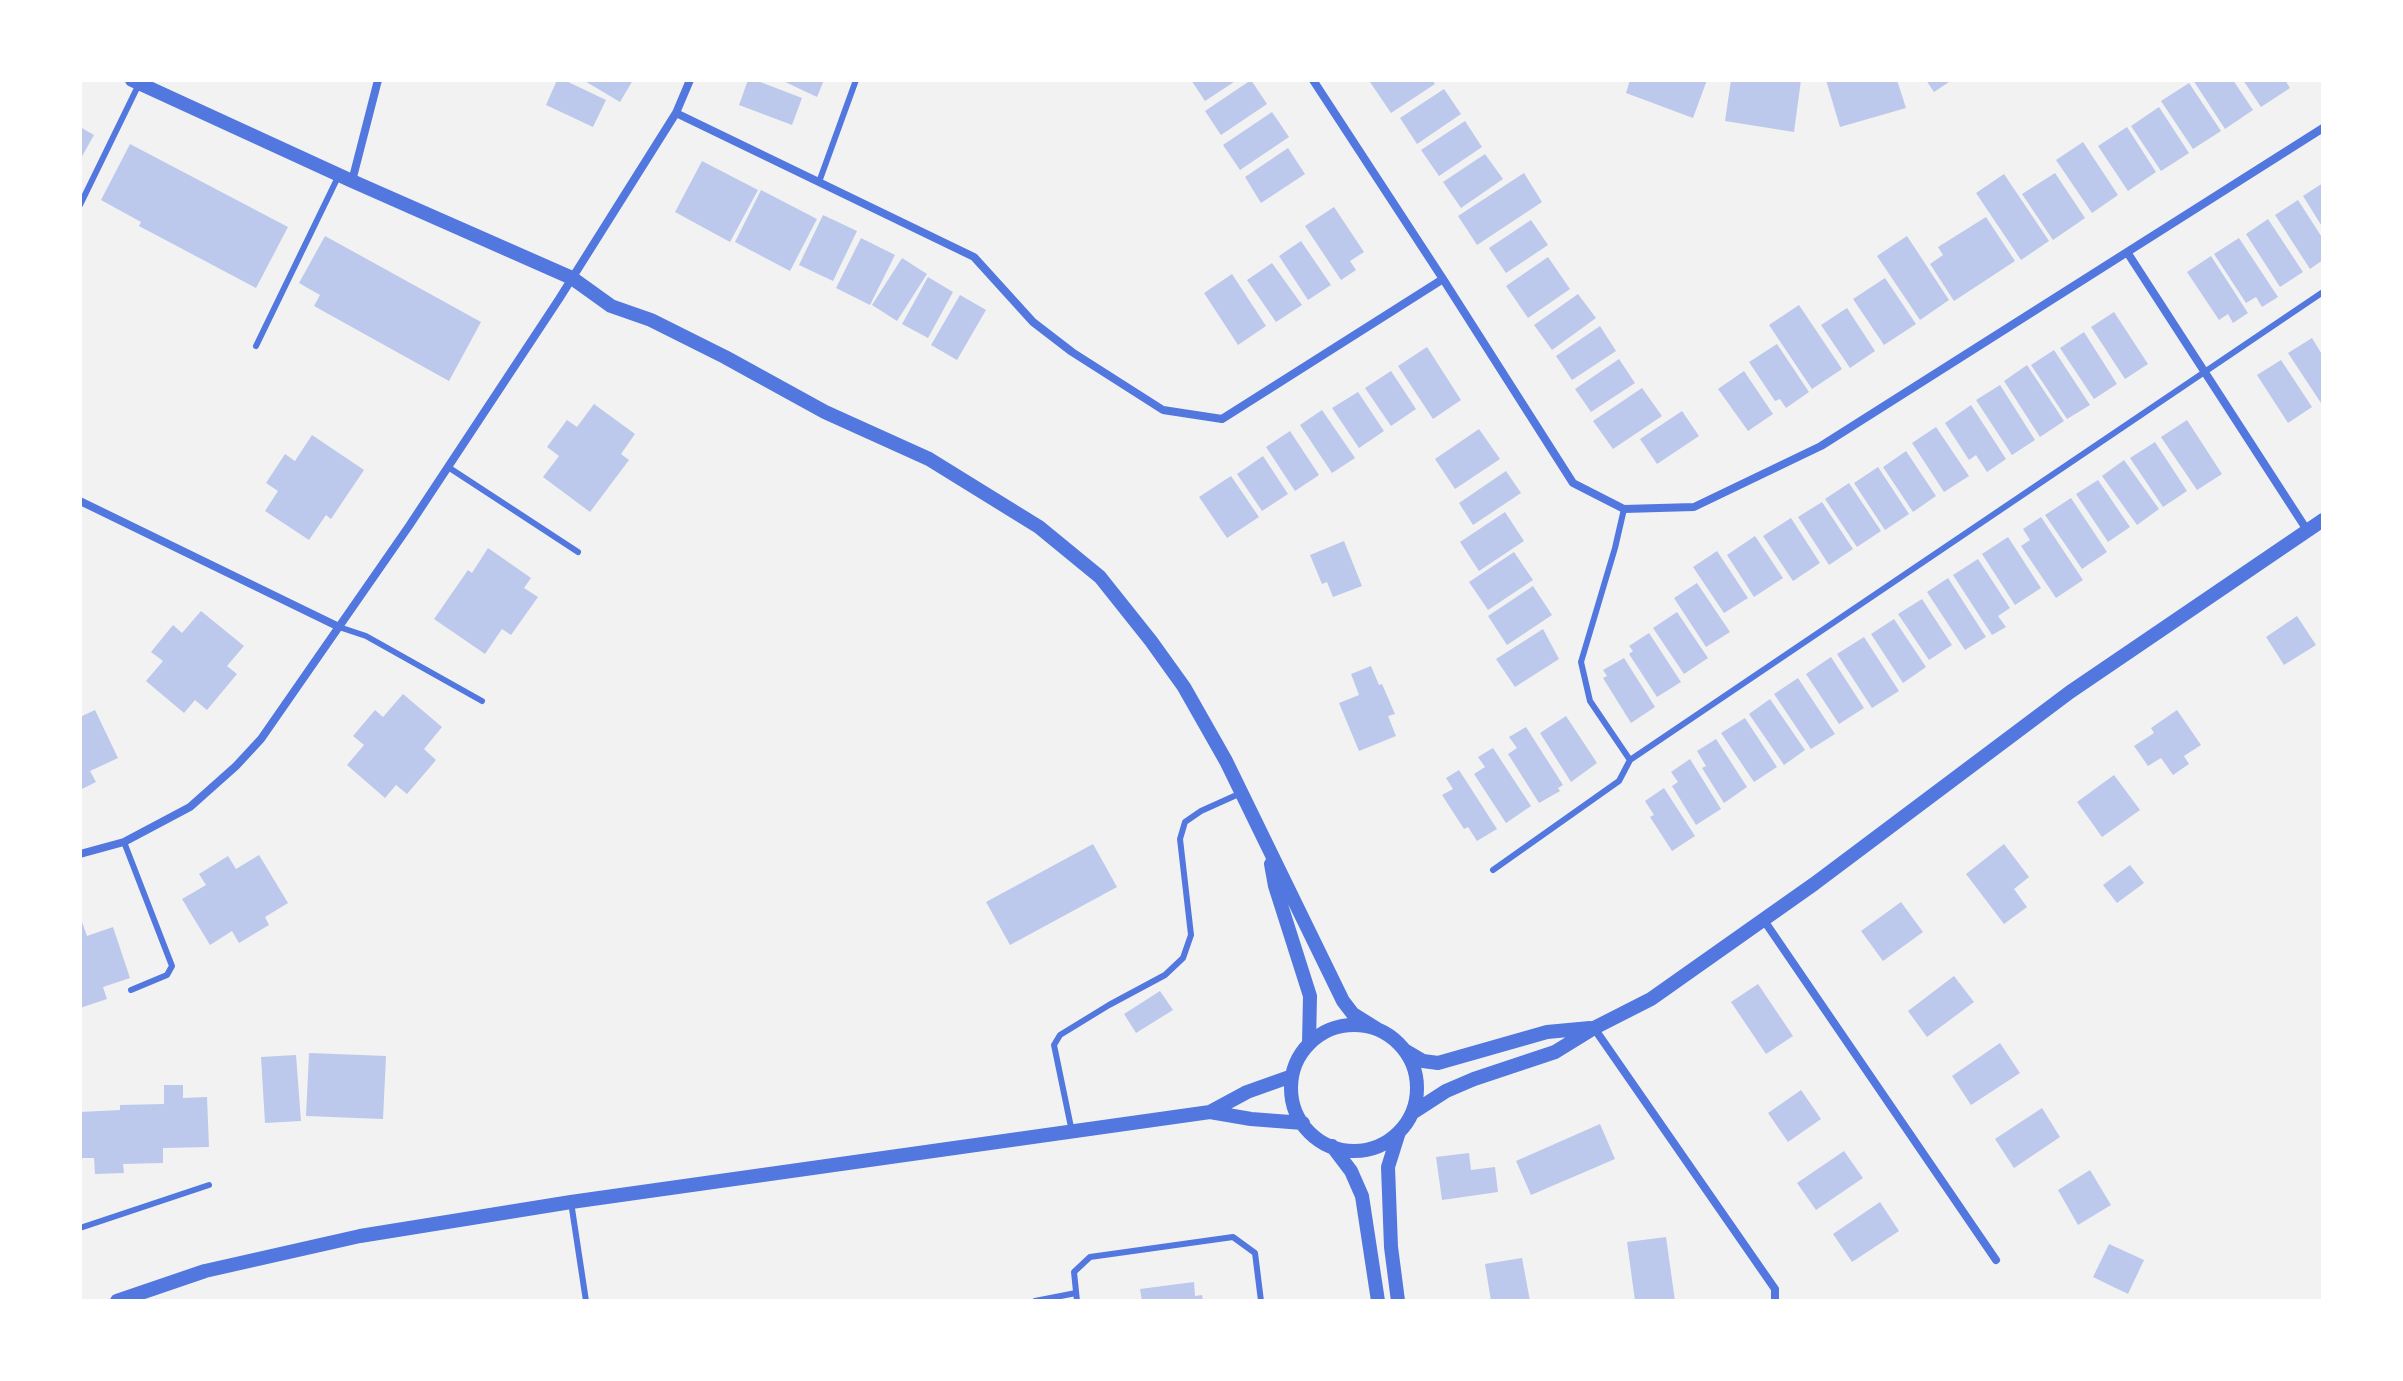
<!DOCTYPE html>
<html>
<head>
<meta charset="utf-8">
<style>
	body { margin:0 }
	#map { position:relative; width:2403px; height:1381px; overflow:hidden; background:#f2f2f2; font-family:Cabin,sans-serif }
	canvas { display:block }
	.frame { position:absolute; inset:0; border:82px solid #fff; pointer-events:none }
</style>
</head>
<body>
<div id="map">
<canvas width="2403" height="1381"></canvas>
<div class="frame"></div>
</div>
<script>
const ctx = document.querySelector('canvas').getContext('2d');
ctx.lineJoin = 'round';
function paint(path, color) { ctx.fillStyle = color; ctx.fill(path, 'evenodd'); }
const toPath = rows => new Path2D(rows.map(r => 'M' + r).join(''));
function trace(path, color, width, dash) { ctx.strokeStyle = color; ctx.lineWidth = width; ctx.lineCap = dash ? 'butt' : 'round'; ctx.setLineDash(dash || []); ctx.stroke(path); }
paint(toPath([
	[557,80,564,80,606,100,593,127,546,105],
	[583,80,633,80,620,102],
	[748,80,755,80,802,98,792,125,739,105],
	[781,80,824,80,817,97],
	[1191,80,1237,80,1205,101],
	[1251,80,1267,104,1221,135,1205,111],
	[1373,80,1432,80,1435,84,1391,113,1370,82],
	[1630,80,1707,80,1693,118,1626,93],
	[1731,80,1801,80,1794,132,1725,121],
	[1826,80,1897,80,1906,108,1840,127],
	[1926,80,1952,80,1934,92],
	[2193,80,2233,80,2253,110,2225,129],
	[2243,80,2285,80,2290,88,2261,107],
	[2189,83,2221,131,2193,149,2161,101],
	[1444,89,1461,114,1417,144,1400,118],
	[2159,107,2189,153,2161,171,2131,126],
	[1272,112,1289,137,1240,170,1223,145],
	[1465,121,1482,147,1439,176,1421,150],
	[80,127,94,135,80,160],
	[2127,127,2156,172,2128,191,2098,146],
	[2083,142,2118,195,2092,213,2056,160],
	[130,144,288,227,256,288,139,226,141,222,101,200],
	[1288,148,1305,174,1261,203,1245,177],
	[1485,154,1503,179,1461,208,1443,182],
	[702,161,758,190,730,242,675,212],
	[1524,173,1542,202,1477,245,1458,216],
	[2055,173,2085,218,2053,240,2022,194],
	[2004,174,2049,241,2021,260,1976,193],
	[2323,183,2323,228,2303,196],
	[761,190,817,219,790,271,735,242],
	[2298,200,2323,239,2323,260,2310,269,2275,215],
	[1334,207,1364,252,1350,261,1356,270,1341,280,1305,226],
	[823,215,857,231,833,281,799,265],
	[1986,217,2015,261,1954,301,1930,264,1943,255,1938,247],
	[2268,219,2303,272,2280,287,2246,234],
	[1531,220,1548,245,1506,273,1489,248],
	[325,236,481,322,449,381,314,306,320,295,299,283],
	[1907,236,1949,300,1920,320,1877,256],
	[861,238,895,255,870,305,836,288],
	[2239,238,2278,297,2262,307,2256,297,2246,303,2214,254],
	[1301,241,1331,285,1308,300,1279,256],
	[2211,256,2248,313,2233,323,2228,314,2219,320,2187,272],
	[1548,257,1570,289,1528,318,1506,286],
	[902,258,927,274,897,321,872,305],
	[1272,263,1302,305,1276,322,1247,280],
	[1232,274,1266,326,1238,345,1204,293],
	[928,277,953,292,928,338,902,324],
	[1885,278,1916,324,1884,345,1853,299],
	[1578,294,1596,318,1552,350,1534,325],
	[960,295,986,310,957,360,931,345],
	[1799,305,1842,369,1812,389,1769,325],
	[1847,308,1875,351,1850,368,1821,325],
	[2114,312,2148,364,2125,379,2091,327],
	[1600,326,1616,351,1572,380,1556,356],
	[2084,332,2117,384,2094,399,2060,348],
	[2312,338,2323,356,2323,402,2321,403,2288,353],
	[1777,344,1809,392,1786,408,1780,399,1775,401,1749,362],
	[1427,347,1461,400,1433,419,1398,366],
	[2054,350,2090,405,2067,419,2031,365],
	[1619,359,1635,383,1591,412,1575,389],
	[2281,360,2312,407,2288,423,2257,375],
	[2027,365,2064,421,2040,437,2004,381],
	[1391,371,1416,409,1391,426,1365,388],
	[1744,371,1773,414,1748,431,1718,389],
	[2000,385,2035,440,2012,455,1976,400],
	[1642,388,1662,416,1613,449,1593,421],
	[1358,392,1384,431,1359,448,1332,408],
	[594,404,635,434,621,454,629,460,590,512,543,477,559,456,547,447,567,420,577,427],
	[1971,405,2006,459,1987,472,1976,455,1969,460,1945,423],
	[1322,410,1355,458,1332,473,1300,425],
	[1682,411,1699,436,1657,464,1640,439],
	[2187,420,2222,474,2197,490,2161,437],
	[1936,427,1969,476,1944,492,1912,443],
	[1479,429,1500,459,1455,489,1435,459],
	[1290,431,1319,475,1295,491,1266,447],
	[312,435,364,470,331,519,326,515,309,540,265,511,278,491,266,483,285,454,295,461],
	[2155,442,2187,491,2163,507,2130,458],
	[1906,451,1936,496,1913,512,1883,467],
	[1263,456,1288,494,1262,511,1237,474],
	[2124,460,2159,509,2137,525,2102,476],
	[1878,467,1909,514,1885,530,1854,483],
	[1506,471,1521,493,1473,525,1459,503],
	[1231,476,1259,517,1227,538,1199,497],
	[2098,480,2130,527,2108,542,2076,494],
	[1849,483,1881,531,1857,547,1825,499],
	[2071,498,2107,552,2082,569,2045,515],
	[1822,502,1853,549,1829,565,1798,517],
	[1505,512,1524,541,1479,571,1460,542],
	[2041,517,2083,580,2056,598,2021,546,2030,540,2023,529],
	[1791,518,1820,563,1793,581,1763,536],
	[1755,536,1783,578,1754,597,1727,555],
	[2008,537,2041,588,2015,605,1982,554],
	[1344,541,1362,586,1333,597,1327,582,1322,584,1310,555],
	[488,548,531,578,524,588,538,597,511,635,502,629,485,654,434,619,468,570,472,573],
	[1717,551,1748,598,1724,613,1693,567],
	[1514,552,1533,580,1488,610,1469,582],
	[1978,559,2010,608,1998,616,2006,627,1992,635,1953,575],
	[1948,578,1986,637,1965,650,1927,592],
	[1697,583,1730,632,1706,647,1674,598],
	[1533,586,1552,615,1507,645,1488,616],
	[1922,599,1952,645,1929,660,1898,614],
	[201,611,244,646,227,666,237,674,207,710,195,700,184,713,146,681,163,661,151,652,173,625,182,633],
	[1677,612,1708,658,1684,674,1653,628],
	[2297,616,2316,645,2284,665,2266,637],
	[1894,619,1926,667,1903,683,1871,634],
	[1543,629,1559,659,1515,687,1496,659],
	[1649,633,1681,682,1657,697,1629,654,1633,651,1629,646],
	[1864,637,1899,691,1872,708,1837,654],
	[1831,657,1864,708,1839,724,1806,674],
	[1624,658,1655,707,1631,723,1603,678,1607,676,1603,670],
	[1371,666,1379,685,1382,684,1395,714,1388,716,1396,736,1359,751,1339,703,1359,695,1351,674],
	[1798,678,1835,734,1811,749,1774,694],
	[403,694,442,727,424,749,436,760,407,794,396,785,385,798,347,765,364,745,353,736,375,710,383,717],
	[1770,699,1805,750,1784,765,1749,714],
	[95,710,118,758,90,771,96,782,80,790,80,717],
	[2177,710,2201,745,2184,756,2189,764,2173,775,2161,758,2148,766,2134,746,2154,733,2151,728],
	[1566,716,1597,763,1571,782,1540,733],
	[1745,718,1777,767,1754,782,1721,733],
	[1526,727,1563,785,1558,788,1560,791,1539,803,1508,754,1517,748,1509,737],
	[1716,739,1747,787,1724,803,1702,768,1706,766,1697,751],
	[1493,748,1531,806,1506,823,1474,774,1485,767,1478,757],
	[1690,759,1721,809,1696,825,1672,786,1678,782,1671,772],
	[1459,770,1497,829,1477,841,1468,827,1464,829,1442,795,1453,789,1446,778],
	[2114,775,2140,810,2102,837,2077,802],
	[1664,788,1695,836,1672,851,1650,817,1654,815,1645,801],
	[1093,844,1117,887,1010,945,986,902],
	[2004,844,2029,877,2014,889,2027,907,2004,924,1966,874],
	[259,855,288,903,265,917,269,925,239,943,232,931,210,945,182,899,206,885,199,874,228,856,236,869],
	[2130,865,2144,883,2117,903,2103,885],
	[1901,902,1923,932,1883,961,1861,931],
	[82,922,87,936,113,927,130,978,103,987,107,999,80,1008,80,923],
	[1954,976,1974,1002,1927,1037,1908,1011],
	[1758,984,1793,1036,1766,1054,1731,1002],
	[1160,991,1173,1010,1136,1033,1124,1014],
	[2000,1043,2020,1073,1971,1105,1952,1076],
	[309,1053,386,1056,383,1119,306,1116],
	[296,1055,301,1121,265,1123,261,1057],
	[164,1085,183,1085,183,1098,207,1097,209,1147,163,1148,163,1163,123,1164,124,1173,95,1174,94,1158,80,1158,80,1112,120,1110,120,1105,164,1104],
	[1801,1090,1821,1119,1788,1142,1768,1113],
	[2042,1108,2060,1137,2014,1168,1995,1139],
	[1600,1124,1615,1159,1531,1195,1516,1161],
	[1844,1151,1863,1178,1816,1210,1797,1183],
	[1469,1153,1471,1170,1495,1167,1498,1192,1442,1200,1436,1157],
	[2090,1170,2111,1205,2078,1225,2058,1190],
	[1880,1202,1899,1231,1852,1262,1833,1234],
	[1666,1237,1675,1301,1635,1301,1627,1242],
	[2109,1244,2144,1260,2128,1294,2093,1277],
	[1522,1258,1530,1301,1491,1301,1485,1264],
	[1194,1282,1195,1296,1202,1295,1203,1301,1142,1301,1140,1289]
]), '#bdc9ec');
trace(toPath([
	[819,182,856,80],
	[80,205,139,84],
	[256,346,338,177],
	[448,467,578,552],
	[1624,509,1615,548,1581,662,1590,701,1630,760],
	[339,627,366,636,482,701],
	[124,842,172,966,167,975,131,990],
	[1493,870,1619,781,1630,760,2323,292],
	[1072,1132,1054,1045,1060,1035,1109,1005,1165,975,1183,958,1191,935,1180,839,1185,822,1201,811,1241,793],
	[571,1202,586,1301],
	[80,1228,209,1185],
	[1035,1301,1076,1293],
	[1077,1301,1074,1272,1090,1257,1233,1237,1255,1253,1261,1301]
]), '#5277de', 6);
trace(toPath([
	[1313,80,1443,279,1573,483,1624,509,1694,507,1821,446,2323,128],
	[676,113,974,257,1033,322,1072,352,1163,410,1222,419,1443,279],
	[352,181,378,80],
	[2127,252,2307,530],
	[80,501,339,627],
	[80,854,124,842,190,807,236,766,261,739,409,526,559,299,676,113,690,80],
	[1763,919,1996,1260],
	[1594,1028,1775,1289,1775,1301]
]), '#5277de', 8);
trace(toPath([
	[132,80,352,181,572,278,611,306,651,320,725,357,825,412,929,459,1039,527,1100,577,1151,641,1184,687,1226,761,1343,1001,1353,1014,1377,1029],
	[1271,864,1275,886,1310,996,1309,1044],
	'1291 1088a63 63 0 1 1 126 0a63 63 0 1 1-126 0Z',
	[1406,1051,1423,1061,1438,1063,1547,1032,1590,1028],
	[1210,1112,1247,1092,1292,1076],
	[1412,1113,1446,1091,1474,1079,1555,1052,1594,1028,1651,999,1814,884,2070,692,2323,520],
	[1332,1146,1351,1171,1362,1196,1378,1301],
	[117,1301,205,1271,360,1236,571,1202,1210,1112,1251,1119,1303,1123],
	[1398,1301,1391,1247,1388,1167,1399,1132]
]), '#5277de', 14);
</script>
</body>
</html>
